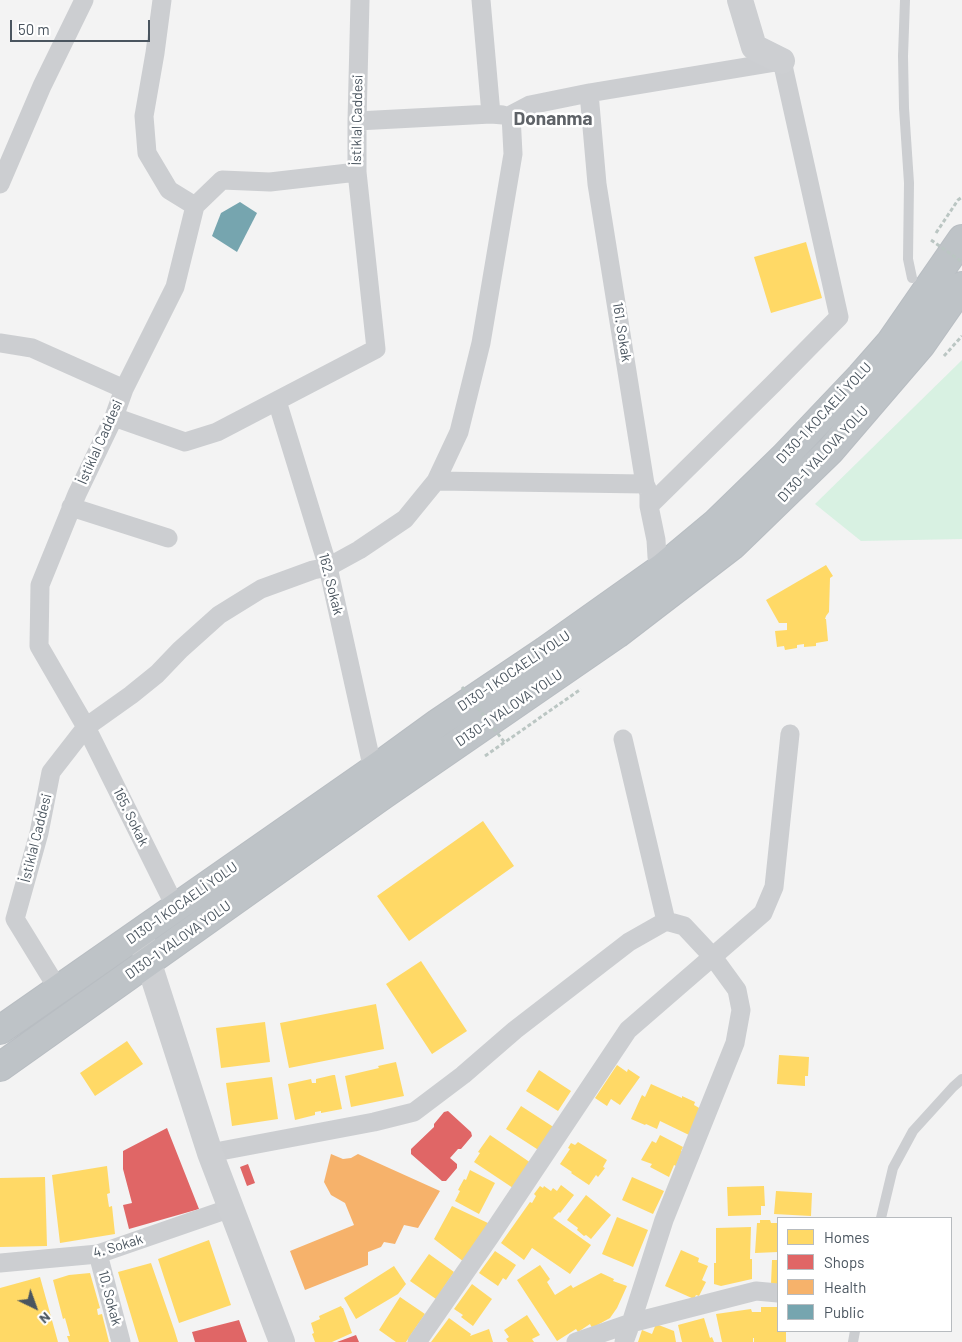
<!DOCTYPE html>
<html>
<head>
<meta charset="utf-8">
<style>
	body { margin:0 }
	#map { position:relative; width:962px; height:1342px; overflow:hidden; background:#f3f3f3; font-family:Barlow,sans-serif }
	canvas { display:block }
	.legend { position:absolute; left:777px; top:1217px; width:175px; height:115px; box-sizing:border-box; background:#fff; border:1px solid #b7bbbf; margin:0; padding:6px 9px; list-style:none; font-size:15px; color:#4a555f }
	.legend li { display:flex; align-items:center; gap:10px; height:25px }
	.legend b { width:25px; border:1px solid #b7bbbf }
	.north { position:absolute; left:10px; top:1282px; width:50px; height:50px; -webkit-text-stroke:4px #fff; paint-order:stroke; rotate:138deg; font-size:14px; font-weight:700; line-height:20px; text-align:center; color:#4a555f }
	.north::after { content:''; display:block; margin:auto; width:18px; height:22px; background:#4a555f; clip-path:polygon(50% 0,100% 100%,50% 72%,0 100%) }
	.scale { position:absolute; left:10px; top:20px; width:140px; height:22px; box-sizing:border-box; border:2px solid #4a555f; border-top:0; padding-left:6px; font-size:15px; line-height:18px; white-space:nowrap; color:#4a555f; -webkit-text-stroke:4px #fff; paint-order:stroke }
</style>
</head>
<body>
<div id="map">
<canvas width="962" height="1342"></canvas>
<ul class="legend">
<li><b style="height:14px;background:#ffd966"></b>Homes</li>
<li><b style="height:14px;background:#e06666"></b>Shops</li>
<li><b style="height:14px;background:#f6b26b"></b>Health</li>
<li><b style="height:14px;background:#76a5af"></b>Public</li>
</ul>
<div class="north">N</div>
<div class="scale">50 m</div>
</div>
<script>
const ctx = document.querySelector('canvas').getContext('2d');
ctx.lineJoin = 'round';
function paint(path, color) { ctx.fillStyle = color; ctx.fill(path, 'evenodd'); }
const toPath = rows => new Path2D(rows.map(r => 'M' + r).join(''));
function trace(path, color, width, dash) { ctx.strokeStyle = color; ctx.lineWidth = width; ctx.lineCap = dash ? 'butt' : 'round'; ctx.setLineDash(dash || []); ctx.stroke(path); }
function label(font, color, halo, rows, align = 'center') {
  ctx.font = font + ' Barlow,sans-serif'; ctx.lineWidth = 5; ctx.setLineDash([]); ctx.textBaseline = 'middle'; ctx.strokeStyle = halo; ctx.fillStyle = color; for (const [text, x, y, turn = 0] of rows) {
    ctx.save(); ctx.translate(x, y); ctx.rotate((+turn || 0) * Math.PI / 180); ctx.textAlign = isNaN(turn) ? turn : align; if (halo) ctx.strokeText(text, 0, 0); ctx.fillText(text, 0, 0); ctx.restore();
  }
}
paint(toPath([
	[962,360,962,539,861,541,815,504]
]), '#d8f1e2');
paint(toPath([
	[806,242,822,298,771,313,754,257],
	[826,565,833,576,830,578,829,612,826,616,825,619,826,619,828,641,816,643,816,646,804,647,804,644,797,645,797,648,785,650,784,646,777,647,775,631,787,630,787,623,779,623,766,600],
	[483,821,514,866,409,941,377,896],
	[421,961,467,1031,432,1054,386,984],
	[376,1004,384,1049,289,1068,280,1023],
	[265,1022,270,1062,221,1068,216,1028],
	[127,1041,143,1064,95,1096,80,1073],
	[779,1055,809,1057,808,1076,805,1076,805,1086,777,1084],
	[396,1062,404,1096,351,1107,345,1076,379,1068,378,1066],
	[617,1065,627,1072,628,1069,640,1077,620,1105,611,1099,607,1106,595,1098],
	[539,1070,571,1091,558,1111,526,1091],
	[333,1075,335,1075,342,1109,321,1113,321,1111,315,1112,315,1115,295,1120,288,1084,311,1079,312,1083,316,1083,316,1079],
	[272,1077,278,1119,232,1126,226,1083],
	[651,1084,682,1098,682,1096,695,1102,694,1105,701,1109,689,1135,660,1121,657,1129,646,1124,645,1125,631,1119,642,1095,645,1097],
	[521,1106,555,1128,540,1151,506,1129],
	[490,1135,531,1163,513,1188,474,1162,480,1153,478,1152],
	[660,1135,683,1147,681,1151,682,1151,676,1166,674,1165,669,1177,650,1167,652,1164,641,1160,652,1141,656,1143],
	[578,1142,607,1160,603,1167,605,1168,598,1177,596,1175,589,1185,571,1173,572,1172,560,1164,570,1149,568,1148,571,1143,575,1145],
	[107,1166,110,1193,107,1194,109,1207,112,1206,115,1234,60,1243,52,1175],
	[470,1170,495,1183,479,1214,455,1201,460,1191,458,1190,464,1179,466,1180],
	[45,1177,47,1246,0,1247,0,1178],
	[632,1177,664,1191,653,1214,622,1200],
	[561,1185,574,1195,560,1213,559,1212,553,1218,591,1245,570,1274,532,1248,524,1260,501,1243,530,1202,532,1203,536,1196,534,1194,540,1186,543,1188,544,1186,551,1191,553,1188,557,1191],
	[764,1186,765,1206,761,1206,761,1215,728,1216,727,1187],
	[776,1191,812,1193,811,1216,774,1214],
	[586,1195,611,1215,591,1239,586,1235,584,1236,577,1230,578,1228,567,1220],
	[452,1206,490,1224,464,1262,434,1239],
	[617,1217,648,1230,633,1267,602,1254],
	[760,1220,770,1220,771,1223,778,1223,778,1252,755,1253,757,1223,760,1223],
	[751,1227,750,1259,752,1259,752,1279,721,1286,714,1284,714,1263,716,1263,716,1228],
	[209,1240,231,1305,179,1323,158,1259],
	[681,1250,699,1258,698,1262,708,1266,702,1280,706,1282,699,1296,696,1295,694,1299,665,1286],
	[495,1251,516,1265,506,1280,503,1278,498,1286,479,1273],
	[429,1254,454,1272,436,1299,410,1281],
	[772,1260,778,1260,778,1284,771,1284],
	[151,1263,174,1329,178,1342,139,1342,118,1272],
	[540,1265,550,1279,547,1282,555,1295,571,1285,573,1288,601,1273,614,1279,613,1281,627,1286,617,1308,610,1318,592,1328,590,1324,578,1332,576,1329,557,1341,517,1280],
	[394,1266,406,1284,398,1294,356,1319,344,1298],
	[90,1273,100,1308,97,1309,98,1315,102,1314,109,1342,69,1342,67,1336,70,1336,65,1318,63,1319,53,1280,69,1275],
	[40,1277,58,1342,0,1342,0,1288],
	[472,1284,492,1299,473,1326,461,1317,463,1315,454,1309],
	[400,1297,425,1314,406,1342,396,1342,379,1330],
	[341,1306,342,1308,343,1308,352,1333,332,1342,315,1342,312,1334,314,1333,311,1323,320,1319,319,1316],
	[761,1307,778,1307,778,1331,786,1331,786,1342,754,1342,754,1338,753,1338,753,1342,722,1342,716,1314,751,1309,752,1312,761,1312],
	[527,1315,540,1335,532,1339,534,1342,508,1342,506,1339,509,1337,504,1330],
	[449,1318,471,1334,470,1336,489,1329,493,1342,431,1342],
	[704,1318,710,1338,712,1337,714,1342,682,1342,678,1325],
	[656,1324,674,1331,676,1342,638,1342,642,1330,652,1334]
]), '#ffd966');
paint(toPath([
	[448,1111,471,1132,472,1136,461,1149,458,1149,450,1158,457,1164,457,1168,446,1181,442,1181,411,1154,411,1149,434,1127,434,1124,444,1112],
	[167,1128,199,1209,129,1229,123,1205,132,1203,123,1169,123,1151],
	[248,1164,255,1183,247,1186,240,1167],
	[239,1320,247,1342,195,1342,192,1332],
	[356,1335,359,1342,337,1342]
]), '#e06666');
paint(toPath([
	[331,1154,343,1159,351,1158,358,1154,440,1191,418,1228,404,1225,395,1244,384,1242,381,1247,368,1252,368,1265,305,1290,290,1251,354,1225,345,1203,331,1195,324,1182]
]), '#f6b26b');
paint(toPath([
	[240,202,257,213,237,252,212,236,221,213]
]), '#76a5af');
const highway = toPath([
	[0,1030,380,765,438,723,545,651,662,568,716,523,784,457,861,376,890,343,962,239],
	[0,1067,383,795,617,634,733,545,830,451,921,345,962,286]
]);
trace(highway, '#b8bdc2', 30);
trace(toPath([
	[936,233,958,200,962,197],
	[944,356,962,336],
	[485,756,581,689]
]), '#bbc6c3', 3, [4, 2.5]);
trace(toPath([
	[905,0,903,56,904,108,909,183,908,259,912,278],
	[881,1218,893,1168,913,1131,953,1087,962,1079],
	[853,1342,855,1331]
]), '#ccced1', 10);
trace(toPath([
	[162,0,155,53,144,116,147,153,169,190,195,206],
	[481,0,491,114,503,115],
	[589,93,597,184,645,484,649,493,649,506,656,540,657,557,662,568],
	[357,121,491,114],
	[0,184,42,86,84,0],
	[0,343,32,348,124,389],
	[277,401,328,567,373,770],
	[114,417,185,442,217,432,376,349,357,172],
	[436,481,645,484],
	[71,507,168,538],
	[623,739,666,921],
	[176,908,86,727,39,646,40,585,77,494,114,417,124,389,175,287,195,206,222,180,270,182,357,172,357,121,360,0],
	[58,989,15,919,39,833,51,772,86,727,131,695,157,674,180,650,219,615,261,589,313,570,328,567,359,550,405,519,436,481,459,432,481,343,513,154,511,115,530,105,589,93,782,61,839,317,773,384,649,506],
	[210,1153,374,1122,414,1112,463,1075,515,1030,629,942,666,921,684,926,713,957,737,990,741,1010,735,1043,664,1220,631,1323,624,1342],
	[98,1254,121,1342],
	[0,1263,98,1254,231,1208],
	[417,1342,491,1235,628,1030,763,913,774,887,790,734],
	[576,1342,631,1323,756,1291,778,1293]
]), '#ccced1', 19);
trace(toPath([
	[740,0,754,47,782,61],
	[142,942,210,1153,282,1342]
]), '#cdcfd2', 26);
trace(highway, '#bec3c7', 28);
trace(toPath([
	[931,240,962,262],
	[462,687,505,743]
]), '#bbc6c3', 3, [4, 2.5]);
label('14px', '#4a555f', '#fff', [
	["İstiklal Caddesi",357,120,-89],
	["161. Sokak",622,332,81],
	["D130-1 KOCAELİ YOLU",824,413,-47],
	["İstiklal Caddesi",100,442,-66],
	["D130-1 YALOVA YOLU",823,454,-47],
	["162. Sokak",331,584,76],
	["D130-1 KOCAELİ YOLU",514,671,-34],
	["D130-1 YALOVA YOLU",509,708,-34],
	["165. Sokak",131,817,64],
	["İstiklal Caddesi",36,838,-76],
	["D130-1 KOCAELİ YOLU",182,903,-35],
	["D130-1 YALOVA YOLU",178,940,-35],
	["4. Sokak",118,1246,-17],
	["10. Sokak",110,1298,75]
]);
label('bold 19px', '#5e6267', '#fff', [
	["Donanma",553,119]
]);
</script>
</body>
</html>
